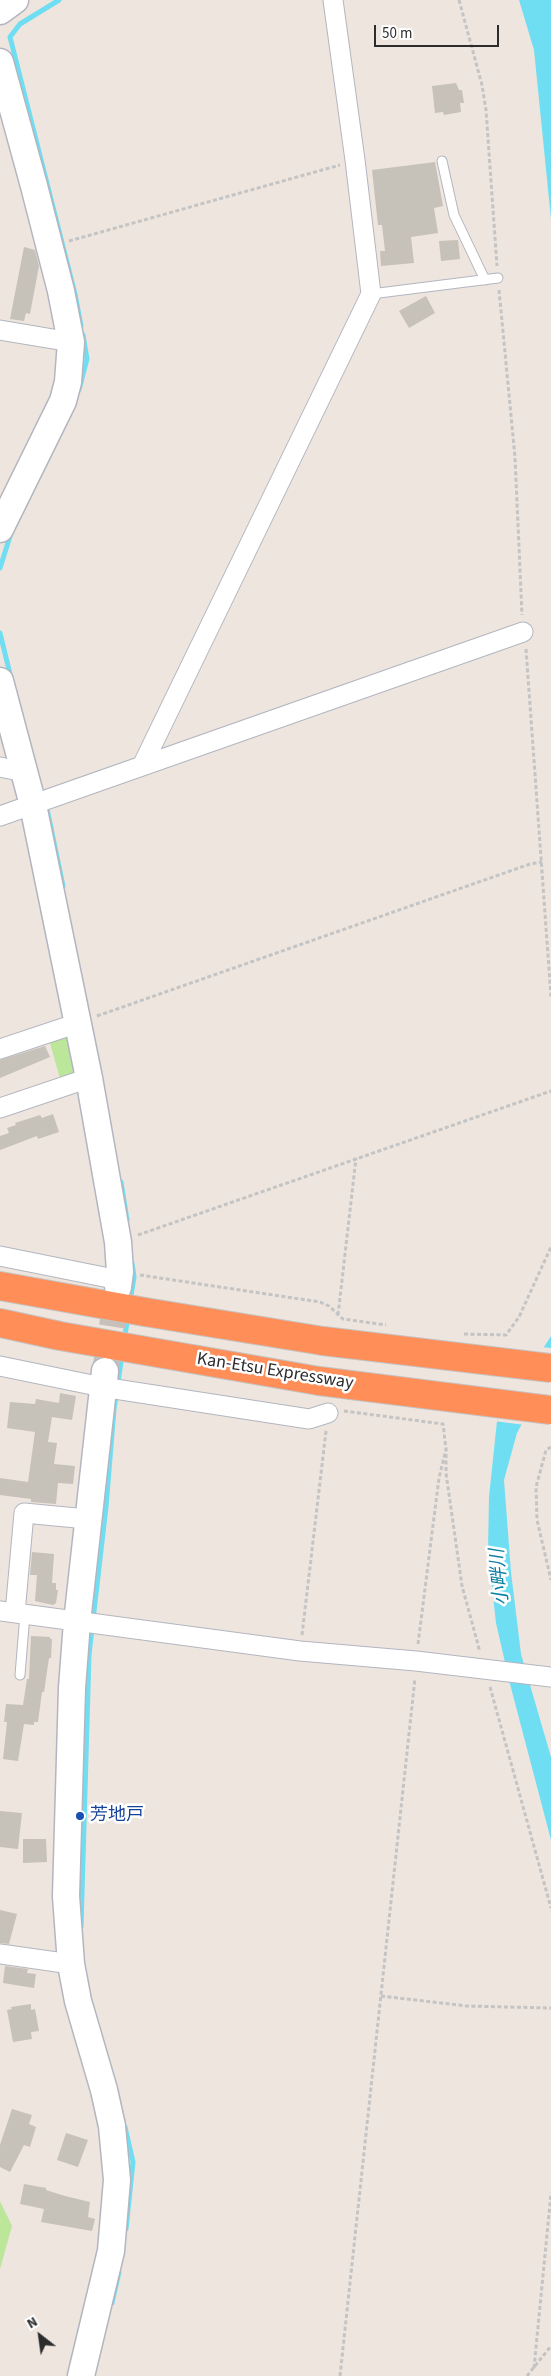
<!DOCTYPE html>
<html>
<head>
<meta charset="utf-8">
<style>
	body { margin:0 }
	#map { position:relative; width:551px; height:2376px; overflow:hidden; background:#eee5de; font-family:"Source Sans 3",sans-serif }
	canvas { display:block }
	.north { position:absolute; left:15px; top:2311px; width:50px; height:50px; -webkit-text-stroke:4px #fff; paint-order:stroke; rotate:330deg; font-size:14px; font-weight:700; line-height:20px; text-align:center; color:#2c2c2c }
	.north::after { content:''; display:block; margin:auto; width:18px; height:22px; background:#2c2c2c; clip-path:polygon(50% 0,100% 100%,50% 72%,0 100%) }
	.scale { position:absolute; left:374px; top:25px; width:125px; height:22px; box-sizing:border-box; border:2px solid #2c2c2c; border-top:0; padding-left:6px; font-size:15px; line-height:18px; white-space:nowrap; color:#2c2c2c; -webkit-text-stroke:4px #fff; paint-order:stroke }
</style>
</head>
<body>
<div id="map">
<canvas width="551" height="2376"></canvas>
<div class="north">N</div>
<div class="scale">50 m</div>
</div>
<script>
const ctx = document.querySelector('canvas').getContext('2d');
ctx.lineJoin = 'round';
function paint(path, color) { ctx.fillStyle = color; ctx.fill(path, 'evenodd'); }
const toPath = rows => new Path2D(rows.map(r => 'M' + r).join(''));
function trace(path, color, width, dash) { ctx.strokeStyle = color; ctx.lineWidth = width; ctx.lineCap = dash ? 'butt' : 'round'; ctx.setLineDash(dash || []); ctx.stroke(path); }
function label(font, color, halo, rows, align = 'center') {
  ctx.font = font + ' "Source Sans 3","Noto Sans JP",sans-serif'; ctx.lineWidth = 5; ctx.setLineDash([]); ctx.textBaseline = 'middle'; ctx.strokeStyle = halo; ctx.fillStyle = color; for (const [text, x, y, turn = 0] of rows) {
    ctx.save(); ctx.translate(x, y); ctx.rotate((+turn || 0) * Math.PI / 180); ctx.textAlign = isNaN(turn) ? turn : align; if (halo) ctx.strokeText(text, 0, 0); ctx.fillText(text, 0, 0); ctx.restore();
  }
}
paint(toPath([
	[70,1034,78,1077,61,1082,48,1036],
	[0,2201,12,2226,0,2269]
]), '#bce699');
paint(toPath([
	[519,0,551,0,551,219,534,50],
	[551,1336,551,1370,517,1433,504,1480,511,1572,521,1654,551,1757,551,1840,510,1684,496,1623,488,1552,489,1497,497,1421]
]), '#6fdef2');
paint(toPath([
	[541,1347,551,1348,551,1376,525,1425,494,1421]
]), '#eee5de');
trace(toPath([
	[59,0,20,24,10,37,75,294,81,326],
	[79,390,87,359,83,335],
	[0,568,11,533],
	[0,633,11,678],
	[46,804,63,886],
	[121,1182,127,1220],
	[130,1302,134,1277,132,1263],
	[124,1339,128,1318],
	[93,1620,106,1507,114,1409,122,1355],
	[81,1927,89,1655,92,1628],
	[125,2127,133,2162,126,2229],
	[112,2303,119,2272]
]), '#6fdef2', 5);
paint(toPath([
	[456,83,459,90,462,90,464,103,460,103,461,112,444,115,443,112,435,113,432,86],
	[435,162,443,206,434,208,438,233,411,237,414,263,381,266,380,251,385,251,382,225,378,225,372,170],
	[458,240,460,259,441,261,439,241],
	[24,247,35,250,39,266,30,314,26,313,24,321,10,319],
	[426,296,435,313,409,328,399,311],
	[45,1046,50,1057,0,1078,0,1060],
	[53,1114,59,1132,38,1139,37,1136,0,1150,0,1136,9,1133,7,1128,16,1125,15,1123,40,1115,42,1118],
	[60,1393,76,1396,72,1420,52,1417,48,1442,57,1443,54,1464,75,1466,73,1484,58,1483,56,1504,31,1502,31,1499,0,1495,0,1478,28,1482,35,1432,7,1428,10,1402,35,1404,36,1399,59,1403],
	[32,1552,54,1554,52,1583,56,1583,56,1590,58,1590,56,1603,53,1605,35,1601,37,1575,30,1575],
	[31,1636,50,1637,50,1639,52,1639,51,1658,49,1658,44,1692,42,1692,38,1722,34,1722,34,1725,24,1724,18,1761,3,1759,7,1722,4,1722,6,1704,23,1705,27,1679,29,1679],
	[0,1811,22,1813,18,1849,0,1847],
	[23,1839,46,1839,47,1862,23,1863],
	[0,1910,17,1914,9,1944,0,1943],
	[5,1966,28,1969,27,1973,36,1974,34,1988,3,1983],
	[31,2004,31,2010,35,2009,39,2031,31,2032,32,2039,13,2042,7,2010,12,2009,11,2007],
	[12,2109,32,2115,29,2124,36,2127,30,2147,24,2145,10,2172,0,2167,0,2145],
	[66,2133,88,2140,78,2167,57,2160],
	[24,2184,46,2188,46,2190,65,2196,90,2202,88,2217,95,2219,92,2231,41,2222,44,2209,20,2204]
]), '#c6c1b9');
trace(toPath([
	[106,1365,118,1287]
]), '#c7c0ba', 26, [26, 13]);
const lane = toPath([
	[442,161,454,215,485,280],
	[371,294,498,278],
	[20,1675,25,1614]
]);
const street = toPath([
	[0,330,71,342],
	[142,766,371,294,355,160,333,0],
	[0,767,25,772],
	[0,816,523,632],
	[0,1049,78,1023],
	[0,1108,89,1078],
	[0,1256,119,1280],
	[0,1366,102,1387,309,1419,328,1413],
	[0,1611,300,1651,416,1661,551,1677],
	[15,1613,24,1513,87,1519],
	[0,1954,71,1964]
]);
const secondary = toPath([
	[0,11,15,0],
	[0,62,34,186,61,291,71,342,68,382,63,401,0,529],
	[0,681,33,805,89,1078,118,1242,120,1272,118,1287],
	[81,2376,111,2251,117,2180,112,2126,104,2090,78,2001,71,1964,66,1896,72,1688,77,1622,105,1371]
]);
const highway = toPath([
	[0,1286,145,1312,323,1341],
	[0,1323,60,1336,319,1381]
]);
trace(lane, '#b2b6c0', 11);
trace(street, '#b2b6c0', 21);
trace(secondary, '#b2b6c0', 29);
trace(highway, '#c4c4c4', 30);
trace(toPath([
	[459,0,482,85,486,110,497,266],
	[69,241,340,165],
	[499,290,515,457,522,615],
	[526,649,551,997],
	[97,1016,530,864,542,862],
	[138,1235,551,1091],
	[140,1275,320,1302,329,1306,343,1319,386,1325],
	[338,1315,356,1158],
	[464,1334,506,1335,519,1317,551,1247],
	[344,1411,443,1424,446,1449,446,1473,462,1586,480,1652],
	[551,1447,546,1450,536,1487,537,1520,551,1580],
	[302,1635,326,1431],
	[418,1644,439,1478,446,1449],
	[490,1687,551,1908],
	[381,1996,466,2006,551,2008],
	[534,2368,551,2193],
	[340,2376,415,1678],
	[527,2376,551,2346]
]), '#c4c4c4', 3, [4, 2.5]);
trace(lane, '#fff', 9);
trace(street, '#fff', 19);
trace(secondary, '#fff', 26);
trace(highway, '#ff8e58', 28);
const highwayBridge = toPath([
	[323,1341,551,1368],
	[319,1381,551,1410]
]);
trace(highwayBridge, '#c4c4c4', 30, []);
trace(highwayBridge, '#ff8e58', 28);
for (const [x, y, r, color] of [
	[80,1816,5,"#1a4fb4"]
]) { const dot = new Path2D(); dot.arc(x, y, r, 0, 2 * Math.PI); ctx.fillStyle = color; ctx.fill(dot); trace(dot, '#fff', 2); }
label('18px', '#2c2c2c', '#fff', [
	["Kan-Etsu Expressway",275,1372,9]
]);
label('18px', '#164399', '#fff', [
	["芳地戸",90,1816]
], 'left');
label('italic 19px', '#097fa3', '#fff', [
	["小畔川",501,1577,-95]
]);
</script>
</body>
</html>
